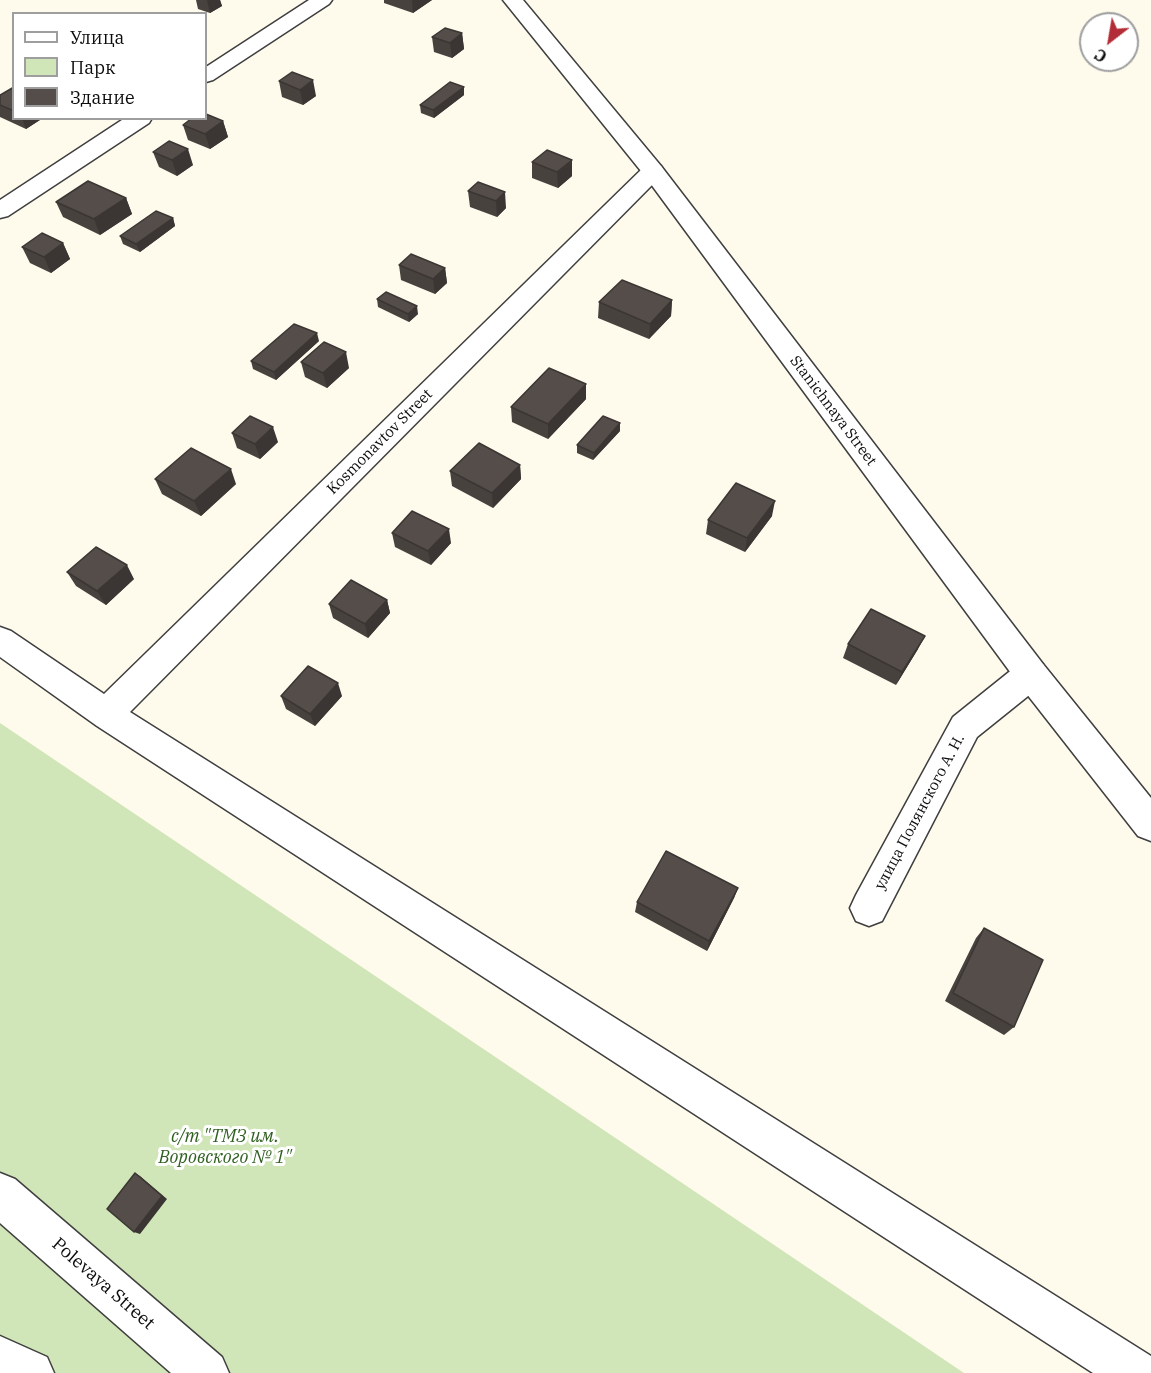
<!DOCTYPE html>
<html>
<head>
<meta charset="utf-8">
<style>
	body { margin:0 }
	#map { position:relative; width:1151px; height:1373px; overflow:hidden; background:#fefaec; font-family:"IBM Plex Serif",serif }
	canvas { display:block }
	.legend { position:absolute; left:12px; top:12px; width:195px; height:108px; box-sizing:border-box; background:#fff; border:2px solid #9e9e9e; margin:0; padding:8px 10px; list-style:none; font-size:18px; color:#0c0c0c }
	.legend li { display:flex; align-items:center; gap:12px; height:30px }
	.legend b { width:30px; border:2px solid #9e9e9e }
	.north { position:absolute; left:1079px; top:12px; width:60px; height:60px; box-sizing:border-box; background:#fff; border:2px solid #9e9e9e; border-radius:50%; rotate:211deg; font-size:16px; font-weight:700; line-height:24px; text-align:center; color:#0c0c0c }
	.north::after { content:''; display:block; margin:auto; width:21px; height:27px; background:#b32d38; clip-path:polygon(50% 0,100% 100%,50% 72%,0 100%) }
</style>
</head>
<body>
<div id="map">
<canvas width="1151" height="1373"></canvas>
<ul class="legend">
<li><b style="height:8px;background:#fff"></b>Улица</li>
<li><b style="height:16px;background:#d1e6b8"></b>Парк</li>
<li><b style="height:16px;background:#544d49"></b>Здание</li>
</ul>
<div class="north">С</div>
</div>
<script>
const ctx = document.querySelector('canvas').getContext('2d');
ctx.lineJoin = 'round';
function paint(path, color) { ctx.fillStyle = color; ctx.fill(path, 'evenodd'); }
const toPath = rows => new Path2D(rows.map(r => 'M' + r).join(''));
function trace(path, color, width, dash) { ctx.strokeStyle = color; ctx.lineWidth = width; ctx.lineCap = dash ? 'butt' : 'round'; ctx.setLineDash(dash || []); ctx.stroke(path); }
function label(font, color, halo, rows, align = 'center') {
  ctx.font = font + ' "IBM Plex Serif",serif'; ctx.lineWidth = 6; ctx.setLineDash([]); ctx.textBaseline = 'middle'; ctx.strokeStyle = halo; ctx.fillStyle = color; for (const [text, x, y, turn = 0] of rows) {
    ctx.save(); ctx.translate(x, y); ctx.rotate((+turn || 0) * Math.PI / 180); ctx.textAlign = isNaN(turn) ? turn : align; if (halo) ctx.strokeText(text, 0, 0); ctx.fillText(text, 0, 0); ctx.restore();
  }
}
paint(toPath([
	[0,723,964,1373,0,1373]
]), '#d1e6b8');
const minor = toPath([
	[309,0,332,0,329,4,213,80,206,82,206,67,309,0],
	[125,118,152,118,149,123,8,216,0,218,0,200,125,118],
	[653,164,661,166,664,171,661,176,130,712,1151,1356,1151,1373,1093,1373,97,726,0,657,0,627,11,631,104,694,645,166,653,164],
	[1031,660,1043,664,1047,674,1043,684,977,737,882,921,869,926,856,921,850,908,856,895,953,717,1019,664,1031,660],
	[0,1173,15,1179,222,1357,229,1373,171,1373,0,1223,0,1173],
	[0,1336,47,1357,54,1373,0,1373,0,1336]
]);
const tertiary = toPath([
	[503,0,523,0,661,166,1043,664,1151,798,1151,841,1138,836,1019,684,645,176,503,0]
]);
trace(minor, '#3f3f3f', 3);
trace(tertiary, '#3f3f3f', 3);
paint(minor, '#fff');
paint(tertiary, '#fff');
paint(toPath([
	[196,0,220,0,222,6,210,13,198,9],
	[384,0,432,0,413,13,384,3],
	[462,33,464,49,452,58,434,52,432,37],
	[279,81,316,96,303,105,282,97],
	[14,87,14,118,43,118,26,129,0,117,0,95],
	[464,87,464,95,434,118,421,113,420,105],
	[223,121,228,137,210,149,188,140,183,125],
	[153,152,193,165,177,176,159,167],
	[532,162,572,176,558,188,532,178],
	[478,182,506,208,497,217,470,207,468,191],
	[126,198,132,214,100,235,63,217,56,202],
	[173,218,175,226,140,252,123,244,120,236],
	[63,243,70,259,51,273,30,263,22,247],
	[399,265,445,268,447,283,435,294,401,280],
	[377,299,418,314,409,322,378,307],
	[672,300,671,316,649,339,598,318,599,302],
	[319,341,276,380,253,369,251,361],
	[301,362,349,368,327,388,305,377],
	[586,399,548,439,512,422,511,407],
	[620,431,593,460,577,453,577,445],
	[232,433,278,442,260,459,237,448],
	[520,465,521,479,493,508,452,486,450,471],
	[155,479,236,484,201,516,162,494],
	[772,516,745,552,706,534,708,520],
	[392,533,451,543,431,565,395,547],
	[67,572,134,579,106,605,76,586],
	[387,600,390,613,368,638,333,618,329,604],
	[848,644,918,649,896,685,843,658],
	[281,696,342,696,315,726,286,709],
	[738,888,734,898,707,951,635,912,637,902],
	[984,928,1014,1027,1004,1035,945,1001,976,938]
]), '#48423f');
paint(toPath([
	[207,0,220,0,222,6,210,13],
	[412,0,432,0,413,13],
	[462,33,464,49,452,58,450,43],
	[313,80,316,96,303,105,300,90],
	[464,87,464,95,434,118,433,110],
	[22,118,43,118,26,129],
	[223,121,228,137,210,149,205,134],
	[188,149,193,165,177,176,172,160],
	[572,160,572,176,558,188,557,172],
	[505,192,506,208,497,217,496,201],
	[126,198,132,214,100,235,94,219],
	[173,218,175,226,140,252,136,244],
	[63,243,70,259,51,273,44,257],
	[445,268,447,283,435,294,433,279],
	[672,300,671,316,649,339,650,324],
	[417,306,418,314,409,322,408,314],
	[317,333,319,341,276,380,274,372],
	[346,352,349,368,327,388,323,373],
	[586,384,586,399,548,439,548,424],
	[620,423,620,431,593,460,594,453],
	[273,427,278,442,260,459,255,444],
	[520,465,521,479,493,508,492,493],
	[231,469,236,484,201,516,194,501],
	[775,501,772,516,745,552,747,538],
	[449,529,451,543,431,565,428,551],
	[127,565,134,579,106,605,97,591],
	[387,600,390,613,368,638,365,624],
	[925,636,918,649,896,685,902,672],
	[338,683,342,696,315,726,310,714],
	[738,888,734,898,707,951,709,941],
	[135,1173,140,1176,167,1199,140,1234,134,1232]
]), '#3b3633');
const building = toPath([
	[445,28,462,33,450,43,432,37,445,28],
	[292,72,313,80,300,90,279,81,292,72],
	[450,82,464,87,433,110,420,105,450,82],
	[14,87,14,111,0,105,0,95,14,87],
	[206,114,223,121,205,134,183,125,192,118,206,118,206,114],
	[169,141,188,149,172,160,153,152,169,141],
	[547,150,572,160,557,172,532,162,547,150],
	[88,181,126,198,94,219,56,202,88,181],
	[478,182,505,192,496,201,468,191,478,182],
	[156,211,173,218,136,244,120,236,156,211],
	[42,233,63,243,44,257,22,247,42,233],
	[411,254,445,268,433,279,399,265,411,254],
	[622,280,672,300,650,324,599,302,622,280],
	[386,292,417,306,408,314,377,299,386,292],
	[294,324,317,333,274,372,251,361,294,324],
	[324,342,346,352,323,373,301,362,324,342],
	[549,368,586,384,548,424,511,407,549,368],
	[250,416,273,427,255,444,232,433,250,416],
	[603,416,620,423,594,453,577,445,603,416],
	[479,443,520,465,492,493,450,471,479,443],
	[191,448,231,469,194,501,155,479,191,448],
	[736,483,775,501,747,538,708,520,736,483],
	[412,511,449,529,428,551,392,533,412,511],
	[96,547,127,565,97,591,67,572,96,547],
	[351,580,387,600,365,624,329,604,351,580],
	[871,609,925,636,902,672,848,644,871,609],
	[308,666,338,683,310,714,281,696,308,666],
	[666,851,738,888,709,941,637,902,666,851],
	[984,928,1043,960,1014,1027,953,993,984,928],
	[135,1173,162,1196,134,1232,107,1209,135,1173]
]);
paint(building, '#544d49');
trace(building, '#3b3633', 1.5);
label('15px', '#0c0c0c', '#fff', [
	["Stanichnaya Street",833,411,53],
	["Kosmonavtov Street",380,442,-45],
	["улица Полянского А. Н.",920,812,-62]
]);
label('italic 18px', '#305f21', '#fff', [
	["с/т \"ТМЗ им.",225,1137],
	["Воровского № 1\"",225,1158]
]);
label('18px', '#0c0c0c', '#fff', [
	["Polevaya Street",103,1284,41]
]);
</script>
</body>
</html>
